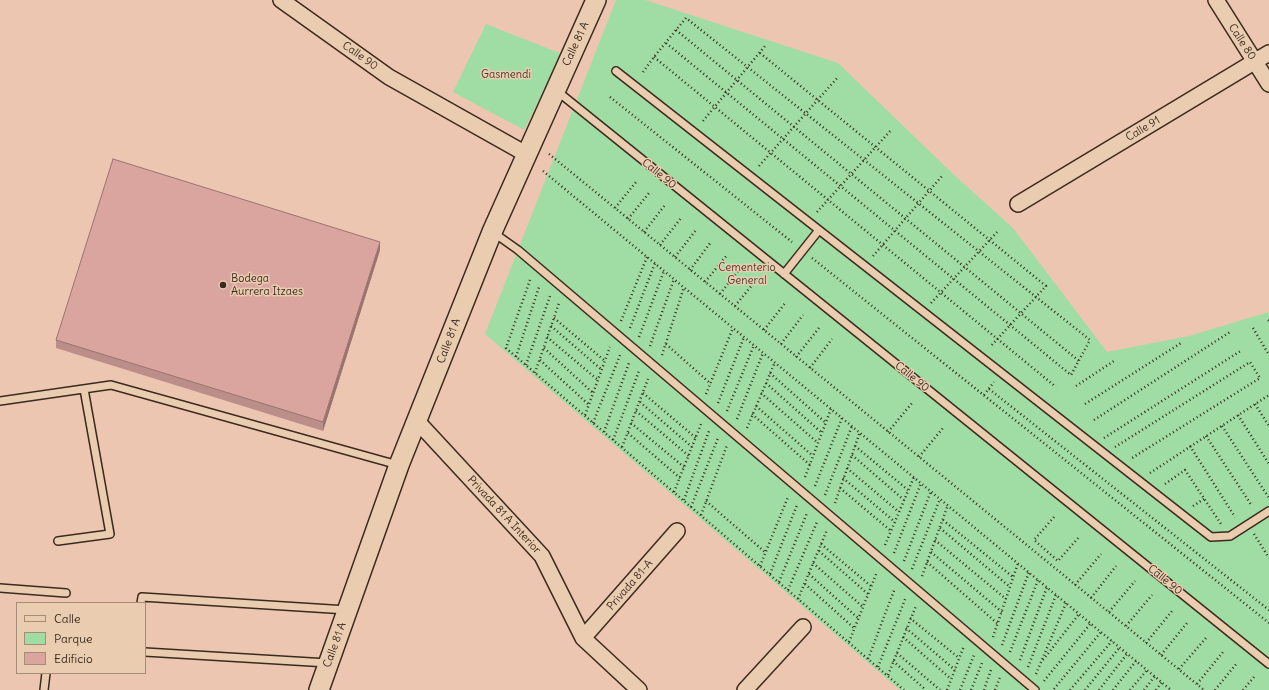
<!DOCTYPE html>
<html>
<head>
<meta charset="utf-8">
<style>
	body { margin:0 }
	#map { position:relative; width:1269px; height:690px; overflow:hidden; background:#ecc6b1; font-family:Delius,sans-serif }
	canvas { display:block }
	.legend { position:absolute; left:16px; top:602px; width:130px; height:72px; box-sizing:border-box; background:#eacdb1; border:1px solid #a48c76; margin:0; padding:5px 7px; list-style:none; font-size:12px; color:#3b2a1e }
	.legend li { display:flex; align-items:center; gap:8px; height:20px }
	.legend b { width:20px; border:1px solid #a48c76 }
</style>
</head>
<body>
<div id="map">
<canvas width="1269" height="690"></canvas>
<ul class="legend">
<li><b style="height:5px;background:#eacdb1"></b>Calle</li>
<li><b style="height:11px;background:#9fdda4"></b>Parque</li>
<li><b style="height:11px;background:#dba59f"></b>Edificio</li>
</ul>
</div>
<script>
const ctx = document.querySelector('canvas').getContext('2d');
ctx.lineJoin = 'round';
function paint(path, color) { ctx.fillStyle = color; ctx.fill(path, 'evenodd'); }
const toPath = rows => new Path2D(rows.map(r => 'M' + r).join(''));
function trace(path, color, width, dash) { ctx.strokeStyle = color; ctx.lineWidth = width; ctx.lineCap = dash ? 'butt' : 'round'; ctx.setLineDash(dash || []); ctx.stroke(path); }
function label(font, color, halo, rows, align = 'center') {
  ctx.font = font + ' Delius,sans-serif'; ctx.lineWidth = 3; ctx.setLineDash([]); ctx.textBaseline = 'middle'; ctx.strokeStyle = halo; ctx.fillStyle = color; for (const [text, x, y, turn = 0] of rows) {
    ctx.save(); ctx.translate(x, y); ctx.rotate((+turn || 0) * Math.PI / 180); ctx.textAlign = isNaN(turn) ? turn : align; if (halo) ctx.strokeText(text, 0, 0); ctx.fillText(text, 0, 0); ctx.restore();
  }
}
paint(toPath([
	[616,0,645,0,838,63,952,173,1013,228,1107,352,1189,336,1269,312,1269,690,900,690,485,334],
	[486,24,562,54,524,130,453,92]
]), '#9fdda4');
const service = toPath([
	[616,71,1211,537,1230,536,1269,511],
	[557,91,1269,664],
	[494,233,518,250,1035,690],
	[784,274,819,230],
	[0,401,111,385,398,465],
	[58,541,110,534,84,389],
	[0,588,66,593],
	[141,603,142,597,347,610],
	[145,652,328,663],
	[44,690,46,673]
]);
const minor = toPath([
	[281,0,389,77,526,154],
	[1216,0,1269,84],
	[1018,204,1269,53],
	[417,421,542,556,583,638,639,690],
	[583,638,677,531],
	[745,690,803,627]
]);
const tertiary = toPath([
	[319,690,399,465,492,232,596,0]
]);
trace(service, '#3b2a1e', 10);
trace(minor, '#3b2a1e', 18);
trace(tertiary, '#3b2a1e', 22);
trace(toPath([
	[676,30,1079,361],
	[760,53,1046,286,990,347],
	[654,57,1056,387],
	[643,72,654,57,676,30,686,18,1090,340,1071,375,666,43],
	[610,97,792,242],
	[703,121,765,46],
	[549,154,1204,690],
	[759,166,838,77],
	[543,171,1171,690],
	[615,208,636,182],
	[817,212,892,129],
	[628,219,649,193],
	[644,232,665,205],
	[660,245,681,218],
	[873,256,942,176],
	[675,257,696,230],
	[812,258,1269,623],
	[690,270,711,242],
	[530,280,506,348,904,690],
	[705,282,727,255],
	[720,294,741,267],
	[931,303,999,230],
	[735,306,757,279],
	[554,318,605,361],
	[1268,320,1269,321],
	[621,321,647,257],
	[551,326,602,370],
	[630,328,655,263],
	[1253,328,1269,355],
	[764,330,786,302],
	[547,337,598,380],
	[639,337,664,271],
	[666,344,711,384],
	[781,344,803,315],
	[650,346,674,279],
	[544,348,593,393],
	[662,355,684,287],
	[516,357,539,287],
	[796,357,819,328],
	[540,360,588,404],
	[526,365,550,296],
	[810,368,832,339],
	[535,373,559,303],
	[770,373,826,423],
	[766,383,822,433],
	[1076,386,1114,361],
	[989,389,1269,610],
	[643,393,696,438],
	[761,393,818,443],
	[706,394,733,328],
	[984,395,994,382],
	[640,402,692,447],
	[718,403,744,337],
	[1085,404,1181,343],
	[1255,404,1269,426],
	[756,406,813,456],
	[636,411,689,456],
	[727,411,754,345],
	[752,414,810,465],
	[585,415,610,347],
	[1238,415,1269,464],
	[737,419,763,353],
	[1094,420,1230,332],
	[593,423,620,355],
	[631,423,684,467],
	[1222,426,1269,498],
	[747,428,775,362],
	[604,432,629,363],
	[888,432,912,403],
	[628,433,680,478],
	[1206,436,1252,506],
	[1104,438,1242,350],
	[613,440,639,371],
	[855,446,908,490],
	[1190,446,1235,517],
	[622,447,648,379],
	[1115,447,1250,362,1260,378,1132,458],
	[852,455,904,500],
	[919,457,943,428],
	[847,468,899,512],
	[1150,473,1269,395],
	[805,477,831,409],
	[843,478,895,522],
	[1165,484,1185,470,1221,524],
	[815,486,842,418],
	[840,488,891,531],
	[674,492,701,424],
	[825,495,852,426],
	[684,500,709,431],
	[706,501,766,553],
	[835,503,860,432],
	[1193,506,1204,499],
	[691,507,718,438],
	[701,515,727,445],
	[1054,517,1034,540,1058,561,1079,537],
	[943,520,1013,577],
	[940,528,1010,587],
	[1254,534,1269,558],
	[935,540,1006,599],
	[821,544,871,586],
	[885,545,914,477],
	[819,551,868,594],
	[931,552,1002,612],
	[894,553,921,483],
	[904,561,931,491],
	[927,562,998,624],
	[813,563,863,607],
	[760,566,788,497],
	[912,569,940,499],
	[770,574,797,505],
	[809,574,858,618],
	[922,576,948,505],
	[779,582,807,513],
	[805,584,854,628],
	[1075,585,1101,554],
	[788,590,817,522],
	[1091,598,1116,566],
	[798,599,827,530],
	[1109,612,1135,581],
	[910,618,959,658],
	[1126,626,1152,595],
	[906,628,955,670],
	[903,637,951,679],
	[993,637,1018,563],
	[849,642,877,572],
	[1146,643,1172,611],
	[1002,645,1029,572],
	[1010,652,1038,580],
	[897,653,940,690],
	[1161,655,1187,623],
	[868,659,895,588],
	[1020,660,1047,587],
	[1043,660,1079,614],
	[893,661,926,690],
	[878,667,906,597],
	[1028,667,1056,595],
	[1179,669,1206,638],
	[1036,674,1066,603],
	[888,675,916,606],
	[1044,681,1091,623],
	[1197,684,1223,652],
	[1054,689,1101,632],
	[947,690,964,646],
	[960,690,974,655],
	[971,690,982,663],
	[984,690,991,670],
	[995,690,1000,677],
	[1070,690,1112,641],
	[1085,690,1120,647],
	[1099,690,1127,654],
	[1113,690,1136,661],
	[1130,690,1147,670],
	[1144,690,1155,676],
	[1156,690,1162,682],
	[1215,690,1237,663],
	[1243,690,1254,677]
]), '#3b2a1e', 2.5, [1, 3]);
trace(service, '#eacdb1', 7);
trace(minor, '#eacdb1', 15);
trace(tertiary, '#eacdb1', 19);
paint(toPath([
	[380,250,323,431,56,348,56,340]
]), '#bc8e89');
paint(toPath([
	[380,242,380,250,323,431,323,422]
]), '#99746f');
const building = toPath([
	[113,159,380,242,323,422,56,340,113,159]
]);
paint(building, '#dba59f');
trace(building, '#99746f', 1);
for (const [x, y, r, color] of [
	[223,285,4,"#3b2a1e"]
]) { const dot = new Path2D(); dot.arc(x, y, r, 0, 2 * Math.PI); ctx.fillStyle = color; ctx.fill(dot); trace(dot, '#eacdb1', 1.5); }
label('11px', '#3b2a1e', '#eacdb1', [
	["Calle 80",1242,42,57],
	["Calle 81 A",576,44,-65],
	["Calle 90",360,56,35],
	["Calle 91",1143,129,-31],
	["Calle 90",659,174,39],
	["Calle 81 A",449,341,-69],
	["Calle 90",912,377,39],
	["Privada 81 A Interior",504,515,47],
	["Calle 90",1165,580,39],
	["Privada 81-A",630,585,-49],
	["Calle 81 A",335,645,-70]
]);
label('11px', '#453c2b', '#eacdb1', [
	["Gasmendi",506,75],
	["Cementerio",747,268],
	["General",747,281]
]);
label('11px', '#3b2a1e', '#eacdb1', [
	["Bodega",231,279],
	["Aurrera Itzaes",231,292]
], 'left');
</script>
</body>
</html>
